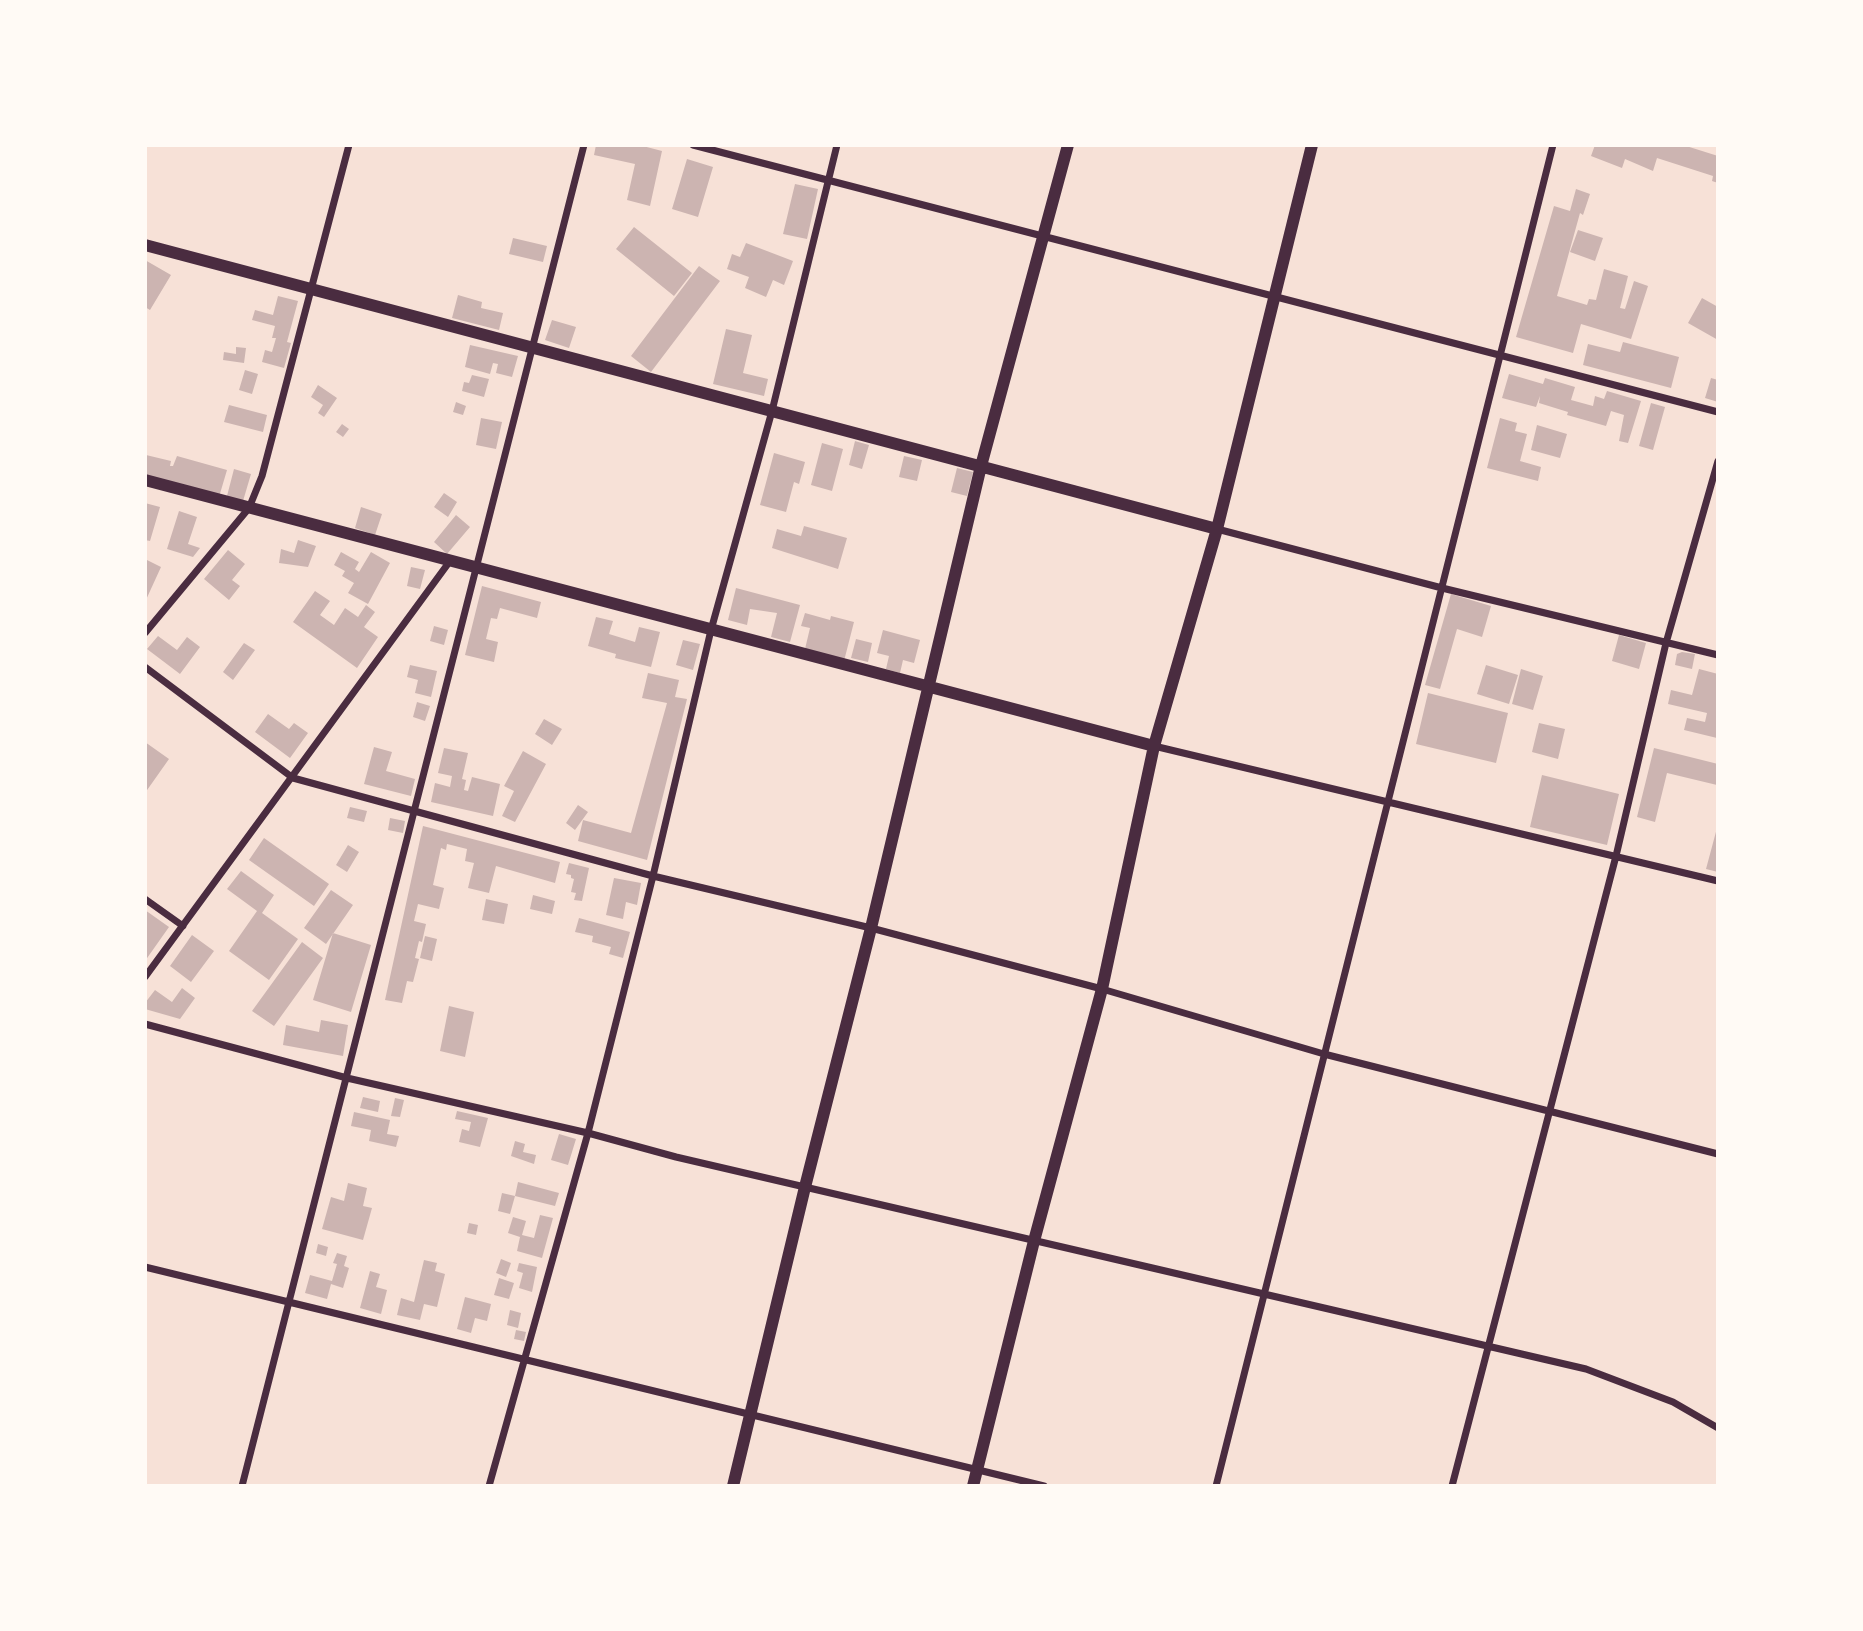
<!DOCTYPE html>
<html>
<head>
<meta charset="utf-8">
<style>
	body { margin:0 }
	#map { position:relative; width:1863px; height:1631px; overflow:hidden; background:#f7e1d7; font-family:Bitter,serif }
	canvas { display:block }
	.frame { position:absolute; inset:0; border:147px solid #fffaf5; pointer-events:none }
</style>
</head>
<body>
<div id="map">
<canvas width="1863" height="1631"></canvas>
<div class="frame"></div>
</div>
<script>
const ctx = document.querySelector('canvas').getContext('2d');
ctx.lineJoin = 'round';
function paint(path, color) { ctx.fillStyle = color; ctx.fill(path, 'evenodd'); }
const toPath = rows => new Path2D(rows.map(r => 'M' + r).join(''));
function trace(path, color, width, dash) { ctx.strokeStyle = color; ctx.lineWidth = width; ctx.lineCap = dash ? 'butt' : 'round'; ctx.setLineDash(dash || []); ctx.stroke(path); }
paint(toPath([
	[596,145,639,145,662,151,650,206,627,200,635,164,594,155],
	[1595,145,1683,145,1718,156,1718,183,1712,181,1713,176,1657,158,1653,171,1625,159,1622,168,1591,156],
	[687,159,713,167,698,217,672,209],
	[795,184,818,189,807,239,783,234],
	[1576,189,1590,194,1583,215,1580,213,1557,296,1587,305,1589,299,1596,300,1604,269,1628,276,1620,308,1625,309,1634,281,1648,286,1631,339,1581,324,1573,353,1516,337,1554,206,1570,211],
	[634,227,692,273,674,296,616,249],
	[1578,230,1603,238,1595,261,1570,252],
	[513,238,547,246,543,262,509,254],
	[746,243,793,261,784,285,773,280,766,297,745,288,749,277,727,269,732,254,740,257],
	[145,260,171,275,150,310,145,307],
	[699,266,720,281,651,372,631,356],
	[458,295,482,302,481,308,503,313,499,330,452,318],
	[278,296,298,301,287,342,291,343,284,368,262,362,265,350,272,352,276,338,272,338,275,326,252,320,255,310,273,315],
	[1702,298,1718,307,1718,340,1688,323],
	[552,320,576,327,569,348,545,340],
	[726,329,752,335,743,373,768,379,764,396,713,384],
	[1623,342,1679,357,1671,388,1583,365,1588,344,1620,352],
	[470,345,518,356,512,377,496,373,498,364,493,363,490,374,465,367],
	[236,347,246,348,244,363,223,360,224,352,236,354],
	[245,370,258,374,252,394,239,390],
	[1509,374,1543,384,1545,378,1575,387,1571,400,1593,406,1595,396,1604,399,1607,391,1641,401,1628,443,1619,441,1624,415,1611,411,1606,426,1567,415,1568,412,1539,403,1540,396,1536,407,1502,398],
	[472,375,489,379,484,397,462,391,464,382,469,383],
	[1711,378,1718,380,1718,402,1705,398],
	[318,385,337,398,324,417,318,413,323,405,311,397],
	[456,402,466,406,463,415,453,412],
	[1651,403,1665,407,1653,450,1639,446],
	[229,405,267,415,263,432,224,422],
	[481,418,502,422,496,449,476,445],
	[1500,418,1517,423,1515,431,1527,434,1520,461,1541,467,1538,481,1487,468],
	[342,424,349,429,343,437,336,432],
	[1537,425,1567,434,1560,458,1531,450],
	[855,441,869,445,862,469,849,465],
	[822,443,843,449,832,491,811,485],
	[774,453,805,462,799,484,794,482,786,512,760,505],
	[146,455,171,461,170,466,173,466,177,456,227,470,219,497,145,477],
	[904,456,922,460,917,481,899,477],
	[957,468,973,472,967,496,951,492],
	[234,469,251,474,243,501,227,496],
	[444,493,457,502,448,517,434,507],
	[145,503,160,507,150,541,145,540],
	[361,507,382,514,375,535,355,528],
	[179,511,197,517,188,544,200,548,193,557,167,549],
	[456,515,470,527,447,554,434,542],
	[804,526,847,538,838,569,772,548,777,529,801,536],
	[298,540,316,546,308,567,279,563,281,549,294,553],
	[228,550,245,564,232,580,240,586,229,600,204,579],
	[341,552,359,562,355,569,359,572,371,552,390,563,368,604,348,593,354,583,342,576,345,571,334,565],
	[145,559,161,567,145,602],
	[411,567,425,570,420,589,407,586],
	[482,586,541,602,537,618,500,608,497,619,491,618,486,639,498,642,494,662,465,655],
	[736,588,800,605,790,642,771,637,777,613,750,609,747,625,728,620],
	[315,591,330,601,320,615,334,625,345,608,358,617,366,605,375,612,364,627,378,637,357,668,293,622],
	[1451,594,1491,606,1482,637,1457,629,1440,689,1425,685],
	[805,613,830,620,831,616,854,622,844,661,805,649,810,628,801,626],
	[596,617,613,621,609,634,635,642,639,627,660,632,651,667,615,658,616,654,588,646],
	[434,626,448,630,444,645,430,641],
	[883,630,920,640,914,663,903,660,900,673,886,669,889,656,877,653],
	[1619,635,1646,643,1639,669,1612,661],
	[158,636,177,650,187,637,200,647,180,674,147,649],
	[856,639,872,643,868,662,851,658],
	[683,640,700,644,693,670,676,665],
	[244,643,255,650,233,680,223,672],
	[1682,652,1695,654,1692,669,1675,665,1677,654],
	[410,665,437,671,431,697,415,693,418,680,407,677],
	[1486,665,1518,675,1509,704,1477,694],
	[1521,669,1543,676,1533,710,1512,704],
	[1699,669,1718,674,1717,738,1684,730,1687,718,1705,722,1707,713,1668,704,1671,690,1692,695],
	[648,673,679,680,675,697,687,699,647,860,578,841,583,820,631,833,667,703,642,698],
	[1428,693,1508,713,1496,763,1416,744],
	[417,702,430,706,425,721,413,717],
	[268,714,289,729,294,723,308,733,290,758,255,732],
	[544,719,562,729,552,745,535,734],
	[1539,723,1565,729,1558,759,1532,752],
	[145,742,169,759,145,793],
	[374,747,392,752,386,771,415,779,411,796,364,784],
	[444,748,468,753,462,779,466,780,464,790,468,791,472,777,500,784,493,816,431,802,435,783,450,787,452,776,438,773],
	[1654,748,1718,764,1717,785,1667,773,1655,822,1637,817],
	[523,751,546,764,515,822,502,816,514,791,504,786],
	[1542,775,1619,794,1607,845,1530,827],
	[578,805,588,812,575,830,566,823],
	[350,807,367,811,364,822,347,818],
	[390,818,405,821,403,833,388,830],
	[423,826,560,862,555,883,496,866,489,893,468,888,474,863,465,861,467,849,447,844,446,850,441,848,433,885,444,888,439,909,418,904,414,921,426,924,422,942,419,941,415,958,419,959,413,982,407,981,402,1003,385,1000],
	[1717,828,1718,828,1718,872,1706,869],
	[264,838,329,884,314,906,249,860],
	[348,845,359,852,347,872,336,865],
	[569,863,589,868,582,901,574,900,576,893,571,892,574,879,571,878,571,875,566,874],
	[241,871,274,895,262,913,298,939,269,980,229,951,257,911,227,889],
	[614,878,641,883,637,905,626,902,623,919,606,915],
	[331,890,353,905,326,944,304,928],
	[533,895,555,901,552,914,530,909],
	[486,899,508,904,504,924,482,920],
	[145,910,169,927,145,961],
	[579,918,630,932,623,958,609,954,611,947,592,942,593,936,575,932],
	[333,933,371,945,351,1012,313,1000],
	[192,935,214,951,191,982,170,966],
	[425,936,437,939,432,961,420,958],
	[302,942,323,958,274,1026,252,1011],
	[182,988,195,998,180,1019,145,1009,145,1003,155,990,172,1002],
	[449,1006,474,1012,465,1057,440,1051],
	[321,1020,348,1025,343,1056,283,1045,286,1025,319,1032],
	[363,1097,380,1101,378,1112,360,1108],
	[395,1098,404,1100,400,1117,391,1116],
	[457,1111,488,1118,480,1147,459,1142,462,1129,469,1131,471,1122,455,1119],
	[354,1112,390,1120,387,1134,399,1136,396,1147,369,1141,371,1130,351,1126],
	[559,1134,576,1139,568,1165,551,1160],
	[515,1141,525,1144,523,1152,536,1155,534,1164,511,1156],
	[518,1182,559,1193,555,1206,515,1196],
	[348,1183,367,1188,363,1206,372,1208,363,1240,322,1229,331,1197,344,1201],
	[502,1193,515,1196,510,1214,498,1211],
	[540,1215,553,1218,542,1258,517,1251,520,1237,508,1233,513,1217,526,1221,522,1235,534,1238],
	[469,1223,478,1225,476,1235,467,1233],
	[318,1244,328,1247,326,1256,316,1253],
	[337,1253,347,1256,344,1266,349,1268,343,1288,331,1284,327,1299,305,1293,310,1275,332,1281,337,1264,333,1263],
	[501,1259,511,1263,506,1277,496,1273],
	[424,1260,437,1263,435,1271,445,1274,437,1307,424,1304,420,1320,397,1315,401,1298,414,1302],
	[519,1263,537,1267,532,1292,519,1288,523,1273,517,1271],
	[370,1271,380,1274,376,1287,387,1290,381,1314,360,1308],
	[499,1278,514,1283,509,1299,494,1295],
	[465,1297,491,1304,487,1321,475,1318,471,1333,457,1329],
	[510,1310,521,1313,518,1328,507,1325],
	[516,1330,526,1332,524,1341,514,1339]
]), '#ccb4b1');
trace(toPath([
	[693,145,1718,412],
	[1217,529,1442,588,1718,655],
	[145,633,249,508,262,476,349,145],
	[145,667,293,778,653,876,871,928,1102,989,1324,1054,1718,1154],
	[1154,746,1718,881],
	[145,899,183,926],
	[145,977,450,561],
	[145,1024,347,1078,588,1133,676,1157,1586,1369,1673,1402,1718,1428],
	[145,1267,1044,1486],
	[242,1486,584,145],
	[489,1486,588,1133,653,876,711,630,772,411,837,145],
	[1216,1486,1553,145],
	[1452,1486,1616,856,1666,643,1718,461]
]), '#4a2c40', 7);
trace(toPath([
	[145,245,1217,529],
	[145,480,1154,746],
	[733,1486,805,1187,871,928,981,466,1068,145],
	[973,1486,1034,1241,1102,989,1154,746,1217,529,1312,145]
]), '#4a2c40', 12);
</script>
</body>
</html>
